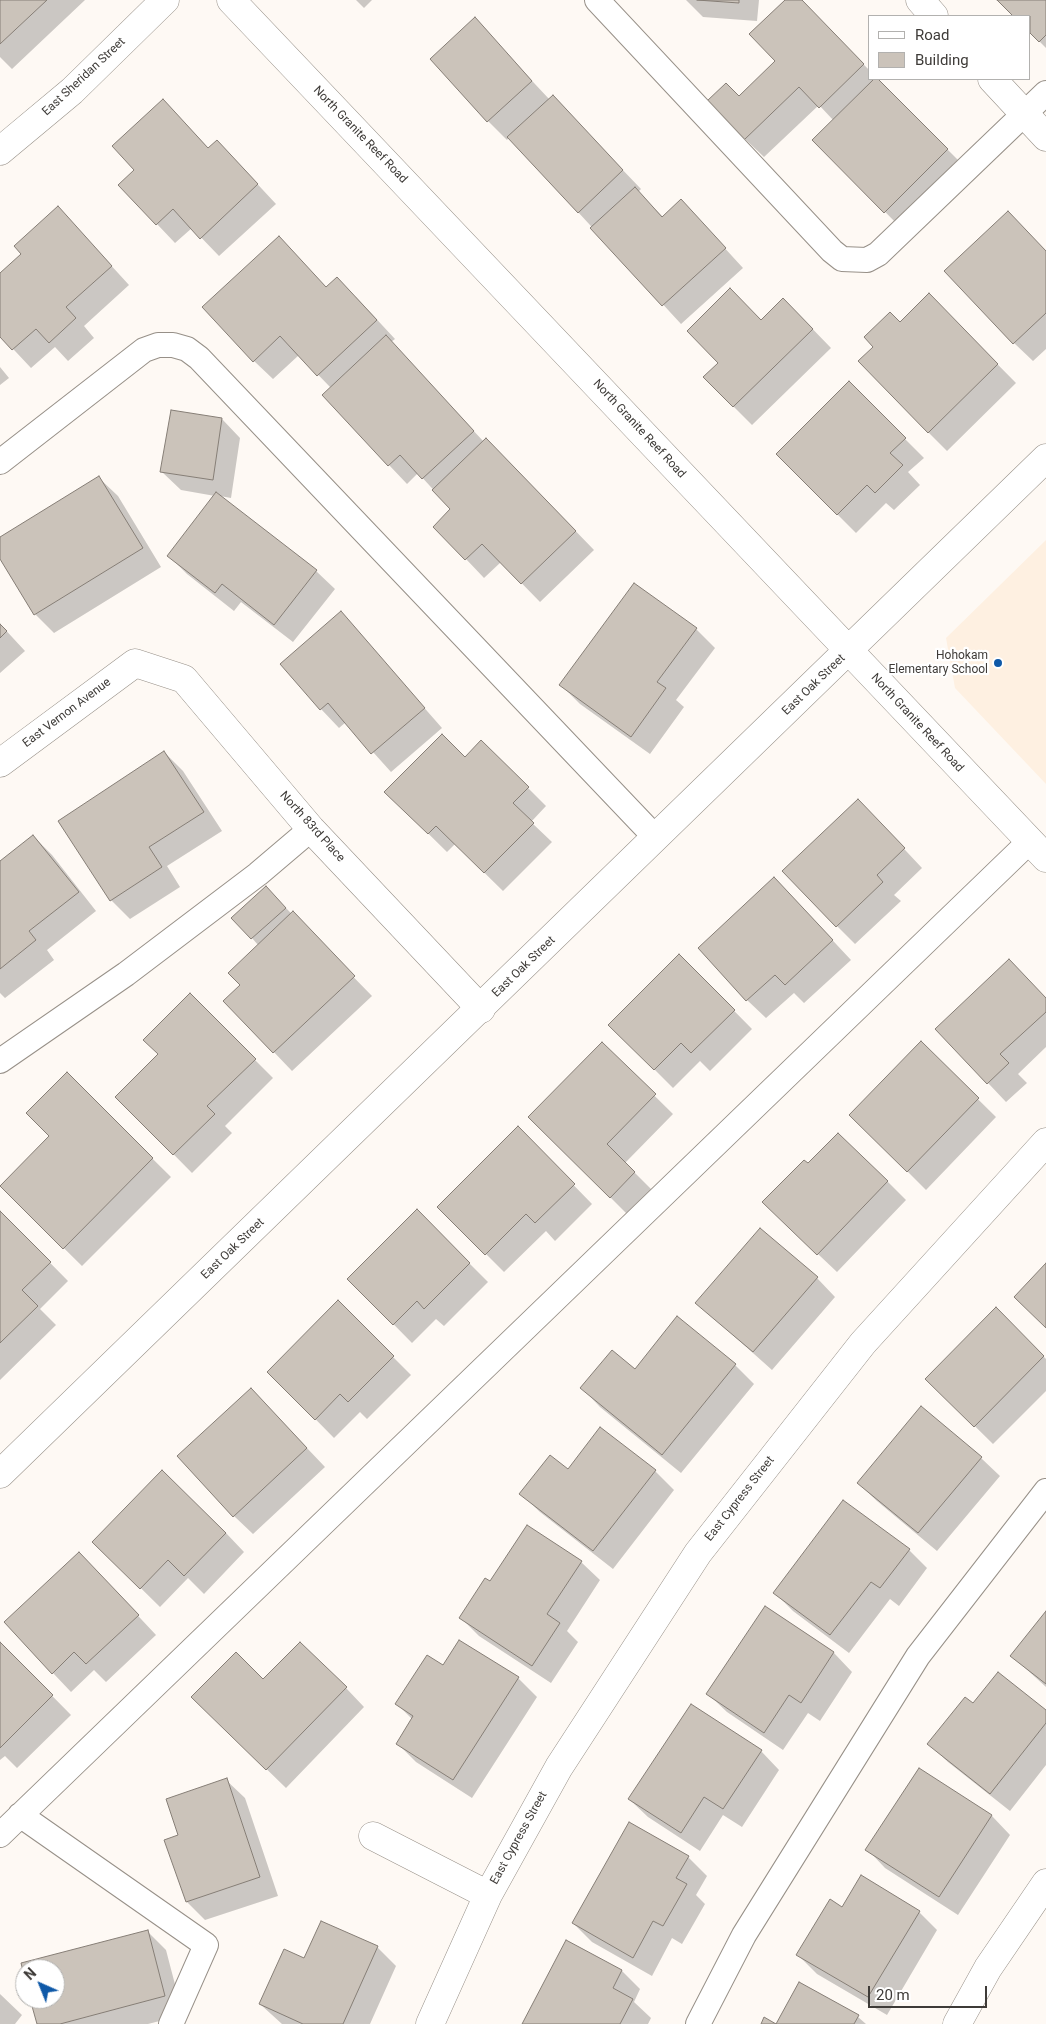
<!DOCTYPE html>
<html>
<head>
<meta charset="utf-8">
<style>
	body { margin:0 }
	#map { position:relative; width:1046px; height:2024px; overflow:hidden; background:#fef9f4; font-family:Roboto,sans-serif }
	canvas { display:block }
	.legend { position:absolute; left:868px; top:15px; width:162px; height:65px; box-sizing:border-box; background:#fff; border:1px solid #b2b1af; margin:0; padding:6px 9px; list-style:none; font-size:15px; color:#3e3b38 }
	.legend li { display:flex; align-items:center; gap:10px; height:25px }
	.legend b { width:25px; border:1px solid #b2b1af }
	.north { position:absolute; left:15px; top:1959px; width:50px; height:50px; box-sizing:border-box; background:#fff; border:1px solid #b2b1af; border-radius:50%; rotate:316deg; font-size:14px; font-weight:700; line-height:20px; text-align:center; color:#3e3b38 }
	.north::after { content:''; display:block; margin:auto; width:18px; height:22px; background:#0f59a8; clip-path:polygon(50% 0,100% 100%,50% 72%,0 100%) }
	.scale { position:absolute; left:868px; top:1986px; width:119px; height:22px; box-sizing:border-box; border:2px solid #3e3b38; border-top:0; padding-left:6px; font-size:15px; line-height:18px; white-space:nowrap; color:#3e3b38; -webkit-text-stroke:4px #fff; paint-order:stroke }
</style>
</head>
<body>
<div id="map">
<canvas width="1046" height="2024"></canvas>
<ul class="legend">
<li><b style="height:6px;background:#fff"></b>Road</li>
<li><b style="height:14px;background:#cbc3ba"></b>Building</li>
</ul>
<div class="north">N</div>
<div class="scale">20 m</div>
</div>
<script>
const ctx = document.querySelector('canvas').getContext('2d');
ctx.lineJoin = 'round';
function paint(path, color) { ctx.fillStyle = color; ctx.fill(path, 'evenodd'); }
const toPath = rows => new Path2D(rows.map(r => 'M' + r).join(''));
function trace(path, color, width, dash) { ctx.strokeStyle = color; ctx.lineWidth = width; ctx.lineCap = dash ? 'butt' : 'round'; ctx.setLineDash(dash || []); ctx.stroke(path); }
function label(font, color, halo, rows, align = 'center') {
  ctx.font = font + ' Roboto,sans-serif'; ctx.lineWidth = 4.5; ctx.setLineDash([]); ctx.textBaseline = 'middle'; ctx.strokeStyle = halo; ctx.fillStyle = color; for (const [text, x, y, turn = 0] of rows) {
    ctx.save(); ctx.translate(x, y); ctx.rotate((+turn || 0) * Math.PI / 180); ctx.textAlign = isNaN(turn) ? turn : align; if (halo) ctx.strokeText(text, 0, 0); ctx.fillText(text, 0, 0); ctx.restore();
  }
}
paint(toPath([
	[1046,540,1046,784,955,688,946,638]
]), '#fef0e1');
paint(toPath([
	[0,0,85,0,12,69,0,57],
	[356,0,372,0,364,8],
	[686,0,759,0,757,21,703,17],
	[787,0,801,0,870,71,870,79,877,79,966,168,904,231,814,140,834,121,819,105,764,157,745,139,739,97,776,61],
	[998,0,1046,0,1046,48,1030,32,1030,16,1015,16],
	[474,19,550,100,571,116,641,189,638,192,663,217,699,220,743,268,681,324,509,137,507,140,488,121],
	[181,119,209,149,235,160,276,204,219,256,192,228,175,243,157,224,136,170],
	[76,227,129,285,84,326,94,338,68,361,55,347,31,368,0,335,0,274],
	[1046,251,1046,349,1033,361,1014,343],
	[326,288,356,297,395,339,391,342,484,442,505,458,594,550,540,602,501,562,484,578,466,559,434,527,452,510,418,473,407,484,389,465,324,395,331,388,299,355,273,379,254,361],
	[929,295,1016,383,947,451,928,432],
	[802,318,831,348,752,425,733,406,761,321],
	[0,367,9,378,0,385],
	[849,383,924,458,908,472,920,485,894,510,886,503,856,533,777,454],
	[222,419,240,438,231,498,220,496,316,571,335,589,293,642,241,602,234,611,187,574,168,555,215,496,181,490,162,472],
	[99,478,118,496,161,567,54,633,35,614,0,557,0,539],
	[341,613,442,728,391,772,346,722,339,728,321,709],
	[0,624,25,651,0,673],
	[696,629,715,648,676,700,684,707,650,754,580,704,561,685],
	[482,742,546,806,531,822,552,842,503,891,455,844,447,852,386,792,465,759],
	[164,752,183,771,222,831,167,866,180,887,130,919,111,900,60,821],
	[876,819,922,868,894,895,901,901,855,944,837,926],
	[33,836,52,855,96,911,47,950,54,960,5,998,0,993,0,863],
	[793,898,851,960,804,1003,794,993,766,1018,747,1000],
	[284,906,372,996,292,1071,225,1001,242,985,258,945,252,938],
	[679,955,752,1029,710,1071,700,1061,673,1088,610,1025],
	[190,995,273,1078,225,1126,232,1133,192,1173,117,1097,160,1055],
	[1046,999,1046,1047,1018,1074,1027,1083,1006,1102,937,1029],
	[921,1043,996,1117,926,1190,851,1115],
	[602,1044,673,1114,625,1163,653,1191,629,1216,530,1117],
	[67,1074,171,1177,82,1266,1,1186,51,1136],
	[518,1128,592,1204,555,1241,546,1231,504,1272,439,1207],
	[808,1165,887,1181,906,1200,837,1272,783,1221],
	[417,1211,488,1282,444,1326,436,1319,412,1343,349,1279],
	[0,1212,68,1281,40,1309,56,1325,0,1380],
	[817,1278,835,1297,772,1370,697,1303],
	[338,1302,411,1375,367,1419,360,1412,334,1438,269,1372],
	[996,1309,1046,1359,1046,1391,993,1444,927,1379],
	[677,1318,735,1365,754,1384,681,1473,600,1407,582,1388,635,1371],
	[269,1408,325,1467,253,1534,234,1516],
	[600,1428,655,1471,674,1490,613,1569,540,1512,521,1494,568,1471],
	[981,1458,1000,1476,937,1551,877,1501,858,1483],
	[226,1533,244,1552,204,1594,188,1578,160,1607,94,1542],
	[909,1550,927,1568,899,1606,890,1599,849,1653,793,1611,775,1593],
	[581,1562,600,1580,567,1631,578,1642,551,1683,479,1636,461,1618,491,1583],
	[98,1573,156,1635,106,1682,94,1670,71,1692,53,1673],
	[765,1608,834,1653,852,1672,820,1721,808,1713,783,1750,727,1712,708,1694],
	[1046,1613,1046,1687,1012,1656],
	[0,1643,71,1715,17,1768,5,1756,0,1760],
	[518,1678,537,1697,472,1798,416,1762,398,1744,413,1720,397,1704],
	[346,1688,364,1707,286,1788,212,1716],
	[973,1705,1046,1711,1046,1765,1010,1811,948,1762,929,1744],
	[761,1751,779,1770,742,1827,723,1815,700,1851,648,1817,629,1799],
	[919,1769,992,1816,1010,1835,958,1915,885,1868,867,1849],
	[226,1780,245,1798,278,1896,205,1920,187,1902,180,1836],
	[688,1857,707,1876,696,1895,705,1904,682,1944,672,1938,652,1976,592,1942,573,1923],
	[843,1908,919,1912,937,1930,887,2015,817,1974,798,1955],
	[147,1931,166,1950,183,2015,148,2024,38,2024,31,1999,55,1999,55,1969,25,1969,25,1974,22,1964],
	[567,1942,622,1971,640,1989,634,2002,651,2018,648,2024,523,2024],
	[377,1947,396,1966,370,2024,282,2024,260,2004,305,1959],
	[799,1984,858,2017,866,2024,777,2024],
	[0,1994,22,2015,15,2024,0,2024]
]), '#0003');
const building = toPath([
	[0,0,47,0,0,44,0,0],
	[697,0,739,0,739,3,697,0],
	[785,0,802,0,864,64,819,108,799,87,744,140,707,101,726,83,739,96,775,61,749,34,785,0],
	[997,0,1046,0,1046,35,1039,42,1030,33,1030,16,1013,16,997,0],
	[475,17,532,81,487,122,430,59,475,17],
	[874,79,878,79,948,149,884,213,812,140,874,79],
	[553,95,623,170,578,213,507,137,553,95],
	[163,99,208,148,217,140,258,184,200,239,173,209,156,225,118,185,134,170,112,146,163,99],
	[635,187,662,217,681,199,726,248,662,306,590,228,635,187],
	[58,206,112,266,66,307,76,318,49,343,36,329,12,350,0,337,0,273,21,254,14,246,58,206],
	[1008,211,1046,251,1046,313,1013,344,944,271,1008,211],
	[279,236,326,287,337,277,377,320,317,376,280,336,253,362,202,307,279,236],
	[730,288,761,320,783,298,813,329,733,407,703,377,718,363,687,331,730,288],
	[929,293,998,364,928,433,858,361,873,347,864,337,890,312,900,322,929,293],
	[386,335,474,431,422,479,400,455,388,466,322,395,386,335],
	[849,381,906,438,890,453,903,465,875,493,867,485,837,515,776,454,849,381],
	[171,410,222,418,213,480,160,472,171,410],
	[486,438,576,531,521,584,482,544,465,560,433,527,450,509,432,490,486,438],
	[99,476,143,548,34,615,0,559,0,537,99,476],
	[216,492,317,570,274,625,222,584,215,593,167,556,216,492],
	[634,583,697,628,657,682,666,688,631,737,559,685,634,583],
	[341,611,425,708,371,754,328,703,320,710,280,664,341,611],
	[0,624,7,631,0,638,0,624],
	[442,734,465,757,481,740,529,787,513,803,534,823,484,873,436,826,428,834,384,792,442,734],
	[164,751,204,812,149,847,162,867,110,901,58,821,164,751],
	[858,799,905,848,877,875,883,882,836,927,782,871,858,799],
	[33,835,79,892,29,931,36,940,0,969,0,861,33,835],
	[774,877,833,940,785,985,775,975,746,1001,698,948,774,877],
	[266,886,286,908,251,939,231,918,266,886],
	[293,911,355,976,273,1053,223,1001,240,985,228,973,293,911],
	[679,954,735,1010,691,1053,681,1043,654,1070,608,1025,679,954],
	[1009,959,1046,998,1046,1012,1000,1054,1009,1063,987,1084,935,1029,1009,959],
	[190,993,256,1059,207,1106,215,1114,173,1155,115,1097,158,1054,143,1040,190,993],
	[921,1041,979,1098,907,1172,849,1115,921,1041],
	[602,1042,656,1094,607,1144,635,1172,610,1198,528,1117,602,1042],
	[67,1072,153,1158,63,1249,0,1186,49,1136,26,1113,67,1072],
	[518,1126,575,1184,535,1223,526,1214,485,1255,437,1207,518,1126],
	[838,1133,888,1181,817,1255,762,1202,804,1160,808,1163,838,1133],
	[417,1209,470,1263,424,1309,417,1301,393,1325,347,1279,417,1209],
	[0,1211,51,1262,22,1290,38,1306,0,1343,0,1211],
	[760,1228,818,1277,753,1352,695,1303,760,1228],
	[1046,1263,1046,1328,1014,1297,1046,1263],
	[338,1300,394,1356,348,1402,340,1394,315,1420,267,1372,338,1300],
	[996,1307,1044,1356,974,1427,925,1379,996,1307],
	[677,1316,736,1364,662,1455,580,1388,612,1350,635,1369,677,1316],
	[251,1388,307,1448,233,1517,177,1456,251,1388],
	[921,1406,982,1457,918,1533,857,1483,921,1406],
	[600,1427,656,1470,593,1551,519,1494,550,1455,568,1469,600,1427],
	[162,1470,226,1533,184,1576,168,1560,140,1589,92,1542,162,1470],
	[843,1500,910,1549,880,1588,871,1582,830,1635,773,1593,843,1500],
	[527,1525,582,1561,547,1614,560,1623,532,1666,459,1618,485,1578,490,1581,527,1525],
	[79,1552,139,1615,86,1664,74,1652,52,1674,4,1622,79,1552],
	[765,1606,834,1652,801,1703,789,1695,764,1733,706,1694,765,1606],
	[1046,1611,1046,1684,1010,1656,1046,1611],
	[459,1640,519,1677,453,1780,396,1744,413,1716,395,1704,427,1655,443,1665,459,1640],
	[0,1642,53,1695,0,1748,0,1642],
	[300,1642,347,1687,266,1770,191,1697,236,1652,263,1679,300,1642],
	[998,1672,1046,1710,1046,1723,990,1794,927,1744,965,1697,973,1703,998,1672],
	[691,1704,762,1750,723,1809,704,1797,681,1833,628,1799,691,1704],
	[919,1768,992,1815,939,1897,865,1850,919,1768],
	[227,1778,260,1877,186,1902,164,1840,178,1835,166,1799,227,1778],
	[629,1822,689,1856,676,1878,687,1884,663,1926,653,1921,633,1958,572,1923,629,1822],
	[861,1875,920,1911,868,1997,796,1955,830,1899,842,1907,861,1875],
	[321,1921,378,1946,343,2024,303,2024,259,2004,284,1949,304,1958,321,1921],
	[148,1930,165,1996,60,2024,37,2024,30,1999,55,1999,55,1969,25,1969,25,1979,21,1963,148,1930],
	[566,1940,622,1970,613,1988,633,1999,620,2024,522,2024,566,1940],
	[799,1982,859,2015,854,2024,761,2024,764,2017,776,2024,799,1982]
]);
paint(building, '#cbc3ba');
trace(building, '#867e76', 1);
const service = toPath([
	[597,0,832,251,842,259,867,260,878,254,1046,93],
	[0,462,144,350,158,345,173,345,187,349,199,358,656,838],
	[0,1061,126,974,258,874,311,829],
	[20,1815,206,1945,171,2024],
	[0,1835,1030,841],
	[698,2024,744,1935,918,1656,1046,1491]
]);
const minor = toPath([
	[920,0,934,16],
	[992,79,1046,137],
	[0,151,72,91,165,0],
	[0,763,135,663,184,679,311,829,481,1009],
	[373,1836,488,1895],
	[430,2024,488,1895,559,1767,698,1553,863,1343,1046,1142],
	[957,2024,988,1968,1046,1883]
]);
const tertiary = toPath([
	[231,0,1046,858],
	[0,1474,1046,458]
]);
trace(service, '#979088', 26);
trace(minor, '#979088', 29);
trace(tertiary, '#979088', 29);
trace(service, '#fff', 24);
trace(minor, '#fff', 28);
trace(tertiary, '#fff', 28);
for (const [x, y, r, color] of [
	[998,663,5,"#0f59a8"]
]) { const dot = new Path2D(); dot.arc(x, y, r, 0, 2 * Math.PI); ctx.fillStyle = color; ctx.fill(dot); trace(dot, '#fff', 2); }
label('12px', '#3e3b38', '#fff', [
	["East Sheridan Street",84,77,-43],
	["North Granite Reef Road",360,135,46],
	["North Granite Reef Road",639,429,47],
	["East Oak Street",814,685,-44],
	["East Vernon Avenue",67,713,-37],
	["North Granite Reef Road",917,723,47],
	["North 83rd Place",312,827,48],
	["East Oak Street",524,967,-44],
	["East Oak Street",233,1249,-44],
	["East Cypress Street",740,1499,-52],
	["East Cypress Street",519,1838,-61]
]);
label('12px', '#3e3b38', '#fff', [
	["Hohokam",988,656],
	["Elementary School",988,670]
], 'right');
</script>
</body>
</html>
